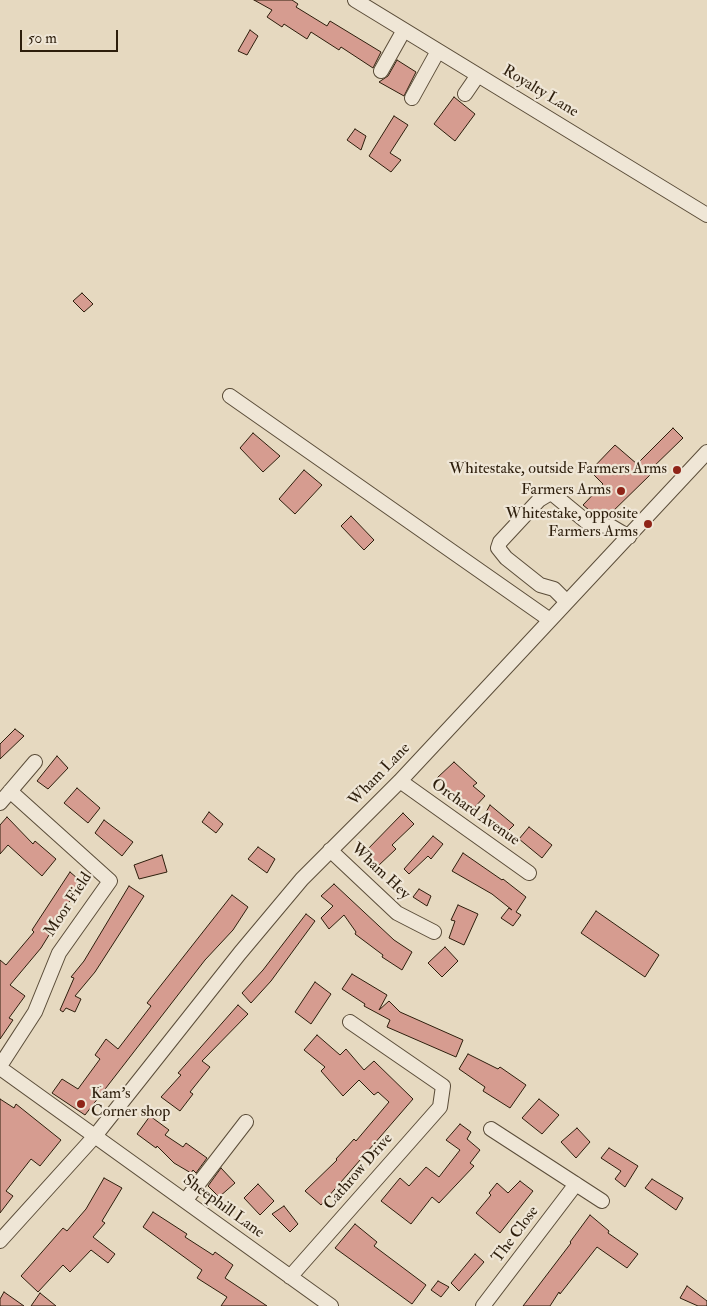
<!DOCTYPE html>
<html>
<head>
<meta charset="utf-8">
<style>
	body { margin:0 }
	#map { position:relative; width:707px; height:1306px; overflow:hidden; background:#e6d9c0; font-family:"IM FELL Double Pica",serif }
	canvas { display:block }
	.scale { position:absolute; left:20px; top:30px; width:98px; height:22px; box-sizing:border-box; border:2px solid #2d1e0c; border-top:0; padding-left:6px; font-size:15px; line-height:18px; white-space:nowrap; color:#2d1e0c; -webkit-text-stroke:4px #efe6d6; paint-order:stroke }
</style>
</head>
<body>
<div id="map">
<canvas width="707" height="1306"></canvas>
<div class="scale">50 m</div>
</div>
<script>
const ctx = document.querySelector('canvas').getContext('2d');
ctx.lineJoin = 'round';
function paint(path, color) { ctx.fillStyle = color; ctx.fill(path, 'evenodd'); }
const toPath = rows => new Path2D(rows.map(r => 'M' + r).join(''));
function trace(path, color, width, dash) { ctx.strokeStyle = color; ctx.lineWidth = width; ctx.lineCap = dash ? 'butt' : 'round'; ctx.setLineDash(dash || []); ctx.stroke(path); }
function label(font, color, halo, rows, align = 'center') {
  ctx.font = font + ' "IM FELL Double Pica",serif'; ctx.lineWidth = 4.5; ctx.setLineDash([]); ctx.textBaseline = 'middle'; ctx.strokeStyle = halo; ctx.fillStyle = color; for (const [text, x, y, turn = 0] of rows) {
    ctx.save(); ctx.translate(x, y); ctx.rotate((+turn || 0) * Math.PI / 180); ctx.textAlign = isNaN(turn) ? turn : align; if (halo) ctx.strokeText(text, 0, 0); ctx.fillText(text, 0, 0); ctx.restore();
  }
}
const building = toPath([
	[254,0,292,0,298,4,296,7,327,26,330,21,381,52,373,68,341,47,339,50,311,32,307,39,284,24,282,27,267,17,272,10,254,0],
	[250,30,258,36,247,55,238,51,250,30],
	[397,60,416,72,404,96,379,82,388,76,397,60],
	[454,97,475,114,455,141,434,124,454,97],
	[394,116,408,125,390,153,401,160,391,172,369,156,394,116],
	[355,129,366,136,361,150,347,140,355,129],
	[82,293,93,304,84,312,73,301,82,293],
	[673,428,683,438,647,473,650,475,607,517,595,515,583,505,603,484,590,471,615,445,637,464,673,428],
	[253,433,280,456,263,472,240,448,253,433],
	[304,470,322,485,295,514,279,499,304,470],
	[351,516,374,540,364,550,341,526,351,516],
	[15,729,24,736,0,759,0,744,15,729],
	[57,756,68,768,48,789,37,781,57,756],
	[454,762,477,783,473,786,485,796,474,808,460,799,458,801,437,778,454,762],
	[77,788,100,808,88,823,64,803,77,788],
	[490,805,514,825,507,832,485,814,490,805],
	[209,812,223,824,216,833,202,822,209,812],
	[403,813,414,824,392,845,396,849,378,866,364,853,403,813],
	[7,817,33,844,35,841,56,859,42,876,8,845,0,854,0,825,7,817],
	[104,820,133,842,122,856,95,833,104,820],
	[529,827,552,845,542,858,519,839,529,827],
	[433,836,443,844,431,859,428,856,409,874,404,869,433,836],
	[258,847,275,859,267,873,248,859,258,847],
	[463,853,502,880,503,879,526,897,516,912,521,915,513,926,501,918,509,908,512,910,492,894,452,871,463,853],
	[162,855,167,872,139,879,134,865,162,855],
	[70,872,84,884,64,908,65,909,41,948,10,985,25,996,9,1018,13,1020,0,1039,0,960,6,965,34,932,32,930,70,872],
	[334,884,394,940,412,952,402,970,382,957,383,955,355,934,356,932,344,915,329,929,321,918,333,906,321,896,334,884],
	[129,886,144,896,95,972,75,996,81,999,75,1012,66,1008,63,1012,60,1010,74,978,71,977,84,961,129,886],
	[419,889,431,896,427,906,413,897,419,889],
	[232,895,248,907,233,930,205,960,85,1115,52,1093,62,1079,78,1089,100,1059,95,1055,106,1039,118,1049,151,1006,147,1003,232,895],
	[458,905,478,914,464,945,449,938,455,921,451,920,458,905],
	[596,911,659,955,645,977,581,933,596,911],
	[306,914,315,921,271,981,251,1003,242,993,263,970,306,914],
	[445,947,458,961,442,977,428,963,445,947],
	[352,974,387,995,379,1010,389,1001,400,1012,463,1040,456,1057,387,1027,390,1020,364,1006,365,1004,342,989,352,974],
	[315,982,331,994,311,1024,295,1012,315,982],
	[238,1005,248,1014,202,1061,210,1067,190,1092,193,1094,180,1111,161,1097,181,1075,178,1073,238,1005],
	[317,1035,340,1055,346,1049,364,1070,374,1061,413,1099,321,1205,305,1191,337,1160,336,1159,354,1139,356,1141,389,1102,378,1092,374,1095,359,1080,343,1096,321,1071,325,1067,304,1050,317,1035],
	[468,1054,498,1069,500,1067,526,1085,510,1108,483,1091,485,1087,459,1069,468,1054],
	[0,1099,14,1108,16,1104,61,1140,40,1166,31,1159,6,1191,13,1196,0,1213,0,1099],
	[539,1099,559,1115,542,1134,522,1118,539,1099],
	[150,1116,169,1130,165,1135,183,1147,186,1143,207,1158,196,1173,193,1170,191,1173,174,1163,157,1146,156,1148,137,1134,150,1116],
	[460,1124,471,1132,467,1139,480,1150,470,1163,474,1166,439,1203,432,1197,411,1224,381,1201,400,1178,409,1186,426,1167,439,1177,460,1150,446,1140,460,1124],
	[577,1128,590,1142,576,1158,561,1142,577,1128],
	[609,1148,638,1166,625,1187,615,1179,621,1171,601,1158,609,1148],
	[221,1168,235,1183,219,1197,208,1186,221,1168],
	[104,1178,122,1188,102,1221,105,1223,93,1237,115,1254,108,1263,91,1250,70,1272,63,1265,38,1292,21,1276,63,1228,67,1231,86,1209,104,1178],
	[652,1179,683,1198,676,1210,645,1188,652,1179],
	[520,1181,533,1191,500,1233,476,1213,491,1195,489,1193,497,1183,508,1193,520,1181],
	[258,1184,274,1201,260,1215,244,1198,258,1184],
	[284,1206,298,1224,290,1232,272,1214,284,1206],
	[153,1212,187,1234,185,1237,213,1255,215,1252,233,1265,225,1278,267,1306,221,1306,227,1297,197,1278,202,1270,143,1227,153,1212],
	[590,1215,609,1231,608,1233,638,1254,627,1268,597,1247,560,1294,559,1292,550,1306,523,1306,571,1243,570,1242,590,1215],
	[355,1224,377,1242,374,1246,426,1285,412,1304,335,1248,355,1224],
	[475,1254,484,1262,459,1291,451,1283,475,1254],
	[438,1281,449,1287,441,1297,431,1290,438,1281],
	[687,1286,707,1301,707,1306,698,1306,680,1298,687,1286],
	[4,1292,24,1306,0,1306,0,1299,4,1292],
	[40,1293,56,1306,31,1306,40,1293]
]);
paint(building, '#d69c90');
trace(building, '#2d1e0c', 1);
const minor = toPath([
	[355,0,707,215],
	[381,71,404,30],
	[465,94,478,75],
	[412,98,438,51],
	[230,396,550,620],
	[567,602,554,589,540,585,506,558,498,548,500,542,539,500,549,494,554,495,588,523,612,527,629,537],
	[400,781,529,873],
	[0,803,35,762],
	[330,850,397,913,434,932],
	[0,1066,35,1012,59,953,110,881,10,791],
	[0,1068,331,1306],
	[491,1129,602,1201],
	[185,1201,246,1122],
	[0,1241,95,1136,240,953,302,879,400,781,707,452],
	[290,1277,440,1107,443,1086,350,1022],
	[483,1306,576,1184]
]);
trace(minor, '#5b4d39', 16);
trace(minor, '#efe6d6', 14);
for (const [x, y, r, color] of [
	[677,470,5,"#8f2418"],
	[621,491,5,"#8f2418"],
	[648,524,5,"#8f2418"],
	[81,1104,5,"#8f2418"]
]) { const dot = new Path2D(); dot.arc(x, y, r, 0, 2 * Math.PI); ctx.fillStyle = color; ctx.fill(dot); trace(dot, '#efe6d6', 2); }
label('16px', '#2d1e0c', '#efe6d6', [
	["Royalty Lane",540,92,31],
	["Wham Lane",380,775,-46],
	["Orchard Avenue",475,813,35],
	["Wham Hey",380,872,43],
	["Moor Field",69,905,-57],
	["Cathrow Drive",359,1172,-49],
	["Sheephill Lane",223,1207,36],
	["The Close",516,1235,-53]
]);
label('16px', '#2d1e0c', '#efe6d6', [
	["Whitestake, outside Farmers Arms",667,470],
	["Farmers Arms",611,491],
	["Whitestake, opposite",638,515],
	["Farmers Arms",638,533],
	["Kam's",91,1095,"left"],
	["Corner shop",91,1113,"left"]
], 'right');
</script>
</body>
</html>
